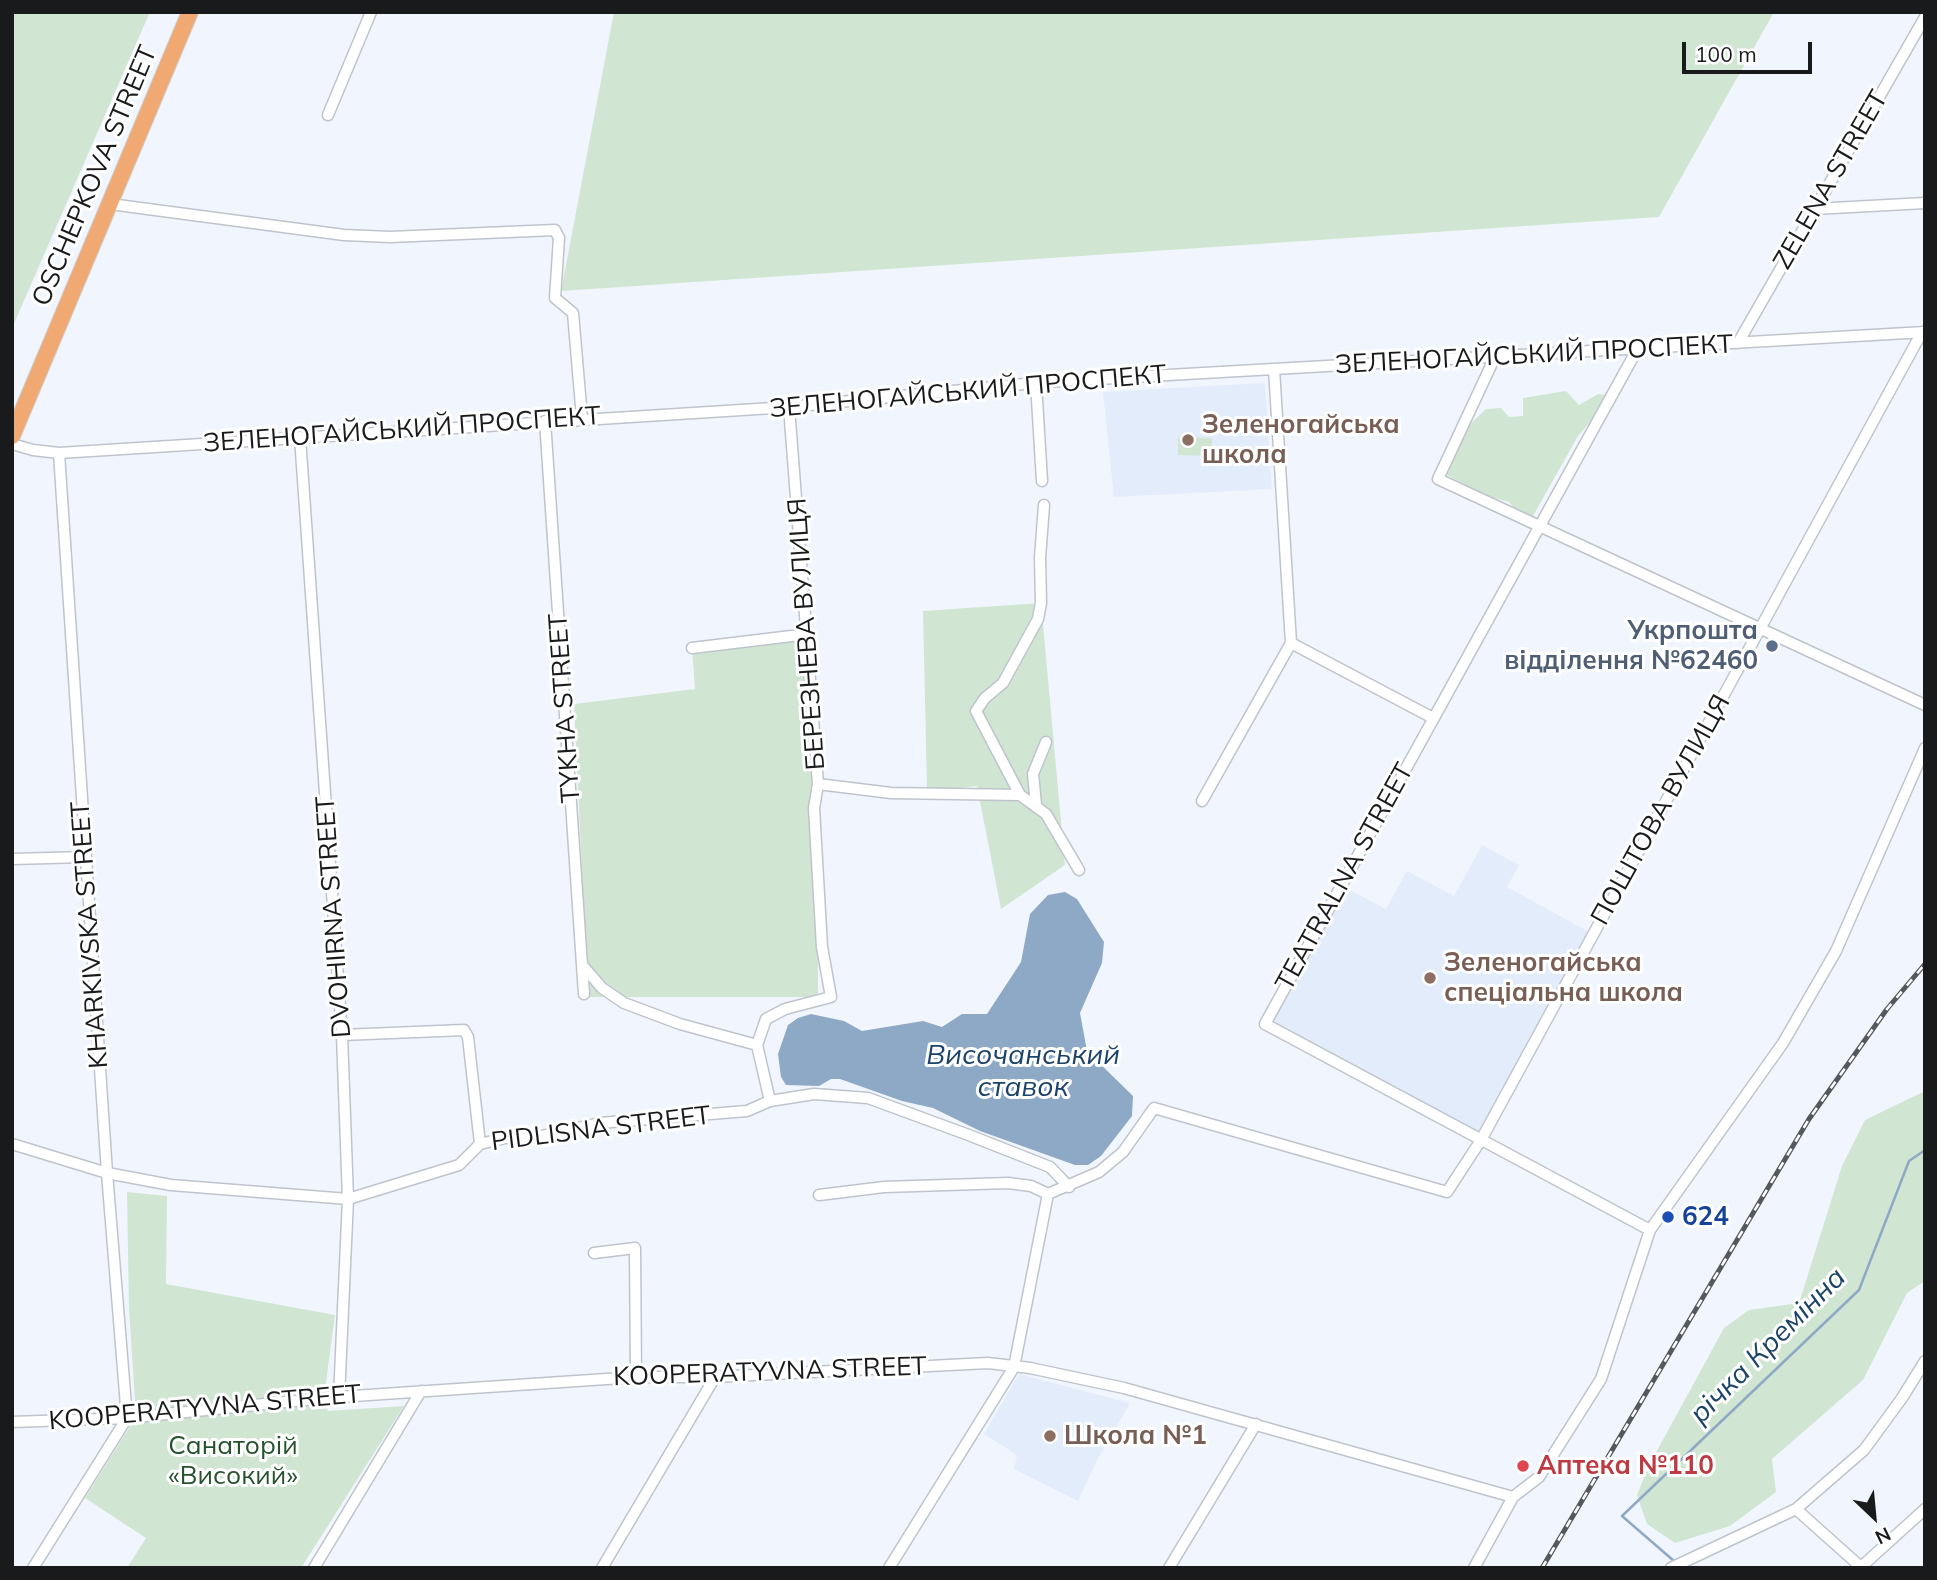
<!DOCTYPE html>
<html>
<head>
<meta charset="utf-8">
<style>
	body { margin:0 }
	#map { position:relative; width:1937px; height:1580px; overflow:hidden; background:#f1f6fe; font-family:Mulish,sans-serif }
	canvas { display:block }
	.frame { position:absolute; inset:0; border:14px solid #181a1c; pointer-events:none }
	.north { position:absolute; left:1839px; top:1482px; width:70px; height:70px; -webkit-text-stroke:5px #fff; paint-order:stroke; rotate:154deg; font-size:19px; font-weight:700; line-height:28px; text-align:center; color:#181a1c }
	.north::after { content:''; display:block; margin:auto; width:24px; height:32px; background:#181a1c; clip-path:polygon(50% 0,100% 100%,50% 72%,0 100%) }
	.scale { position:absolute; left:1682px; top:42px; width:130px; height:32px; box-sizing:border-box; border:4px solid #181a1c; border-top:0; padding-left:9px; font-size:21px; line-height:24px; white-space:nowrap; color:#181a1c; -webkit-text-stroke:5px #fff; paint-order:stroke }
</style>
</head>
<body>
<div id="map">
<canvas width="1937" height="1580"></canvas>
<div class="frame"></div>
<div class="north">N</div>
<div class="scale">100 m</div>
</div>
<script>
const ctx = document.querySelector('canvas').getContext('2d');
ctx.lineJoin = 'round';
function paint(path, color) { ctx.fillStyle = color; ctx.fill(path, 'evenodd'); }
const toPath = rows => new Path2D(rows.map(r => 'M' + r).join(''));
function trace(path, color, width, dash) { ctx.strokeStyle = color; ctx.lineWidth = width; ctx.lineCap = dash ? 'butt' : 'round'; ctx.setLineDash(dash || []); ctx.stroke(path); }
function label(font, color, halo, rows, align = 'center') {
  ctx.font = font + ' Mulish,sans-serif'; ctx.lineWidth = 6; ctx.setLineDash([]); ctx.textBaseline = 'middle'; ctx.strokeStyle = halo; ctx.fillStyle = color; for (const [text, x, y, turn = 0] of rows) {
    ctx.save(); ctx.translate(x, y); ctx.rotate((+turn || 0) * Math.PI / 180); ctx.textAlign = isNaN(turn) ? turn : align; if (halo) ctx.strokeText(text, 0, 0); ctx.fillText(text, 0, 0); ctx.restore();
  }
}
paint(toPath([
	[1265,383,1272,489,1114,497,1103,392],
	[1482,845,1519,865,1507,887,1591,933,1480,1136,1270,1022,1344,887,1386,909,1407,871,1454,896],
	[1019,1374,1130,1403,1096,1462,1078,1501,1014,1469,1017,1455,984,1434]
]), '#e3ecfb');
paint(toPath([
	[12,12,150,12,12,328],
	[614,12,1774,12,1659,217,561,291],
	[1566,391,1579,405,1598,394,1605,395,1596,415,1578,436,1533,516,1516,511,1509,502,1487,496,1447,475,1466,428,1486,409,1501,408,1509,417,1523,416,1523,398],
	[1178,437,1212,438,1212,456,1178,455],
	[1041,603,1065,865,1001,909,977,786,927,792,923,611],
	[808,634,818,784,818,997,588,997,574,704,695,689,692,648],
	[1925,1091,1925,1281,1907,1293,1863,1380,1772,1459,1776,1492,1730,1526,1675,1543,1647,1524,1637,1495,1648,1467,1688,1394,1724,1328,1749,1310,1799,1303,1842,1166,1865,1120],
	[127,1192,167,1196,166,1284,335,1315,324,1398,328,1411,404,1406,301,1568,127,1568,146,1538,85,1498,136,1417,129,1308]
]), '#d0e6d2');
paint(toPath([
	[1065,892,1077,899,1104,942,1102,963,1080,1013,1087,1051,1133,1096,1132,1116,1101,1156,1088,1165,1075,1165,980,1131,933,1108,902,1101,840,1079,831,1079,819,1086,786,1085,781,1077,778,1054,788,1025,798,1018,811,1014,844,1021,862,1031,923,1021,942,1027,962,1014,987,1014,1021,962,1030,914,1048,895]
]), '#8ea9c5');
trace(toPath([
	[1674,1561,1622,1516,1859,1290,1909,1161,1925,1150]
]), '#8ea9c5', 2.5);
const minor = toPath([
	[328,115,371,12],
	[110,204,344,235,390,237,555,230,559,238,555,298,573,313,582,418],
	[1814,209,1925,203],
	[1738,343,1925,17],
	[1638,348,1265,1024,1650,1230],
	[1495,357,1438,479,1925,705],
	[1036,383,1042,481],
	[789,407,818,784,891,793,1020,795],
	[545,421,584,994],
	[300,437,342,1035,348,1199,339,1397],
	[12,444,33,450,59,453,789,407,1045,382,1925,332],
	[1044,505,1040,558,1041,603,1038,619,1003,683,985,698,976,711,1020,795,1046,814,1079,870],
	[1291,643,1433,718],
	[692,648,808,634],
	[1202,801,1291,643,1274,369],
	[1036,805,1033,774,1046,742],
	[12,859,85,857],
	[583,966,602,988,624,1003,680,1024,757,1045],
	[342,1035,464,1030,468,1037,480,1144],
	[770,1101,757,1045,766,1019,785,1009,831,997,822,947,814,808,818,784],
	[12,1144,107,1173,171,1185,348,1199,459,1165,480,1144,505,1138,537,1137,600,1123,747,1111,770,1101,814,1094,868,1098,966,1134,1050,1167,1069,1187],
	[819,1195,884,1187,1008,1183,1031,1186,1048,1194,1099,1172,1123,1152,1154,1108,1447,1192,1481,1140,1922,332],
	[594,1253,635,1248,636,1377],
	[12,1422,127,1418,324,1398,636,1377,715,1377,988,1363,1030,1368,1124,1388,1513,1497],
	[1796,1509,1862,1568],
	[1861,1567,1925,1509],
	[33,1568,127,1418,107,1173,59,453],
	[314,1568,421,1391],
	[602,1568,715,1377],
	[889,1568,1014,1367,1048,1194],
	[1169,1568,1256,1424],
	[1474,1568,1513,1497,1539,1477,1601,1379,1650,1230,1783,1043,1836,951,1925,748],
	[1671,1568,1796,1509,1864,1450,1902,1398,1925,1361]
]);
const highway = toPath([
	[12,436,190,12]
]);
trace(minor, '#bfc4cc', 13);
trace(highway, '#d1d1d2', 18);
trace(minor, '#fff', 10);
trace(highway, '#f0a972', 16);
const rail = toPath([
	[1542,1568,1809,1119,1887,1009,1925,964]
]);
trace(rail, '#55585c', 5);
trace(rail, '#fff', 2.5, [8]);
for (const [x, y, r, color] of [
	[1188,440,7,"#8d6e63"],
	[1772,646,7,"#5c6f8a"],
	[1430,978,7,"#8d6e63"],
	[1668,1217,7,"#1a4fb4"],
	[1050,1436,7,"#8d6e63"],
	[1523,1466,7,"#e0444e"]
]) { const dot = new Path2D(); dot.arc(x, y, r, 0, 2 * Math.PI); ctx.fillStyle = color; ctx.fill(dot); trace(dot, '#fff', 2.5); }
label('26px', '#181a1c', '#fff', [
	["OSCHEPKOVA STREET",95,176,-67],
	["ZELENA STREET",1831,180,-60],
	["ЗЕЛЕНОГАЙСЬКИЙ ПРОСПЕКТ",1534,355,-3],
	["ЗЕЛЕНОГАЙСЬКИЙ ПРОСПЕКТ",968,392,-5],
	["ЗЕЛЕНОГАЙСЬКИЙ ПРОСПЕКТ",402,430,-4],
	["БЕРЕЗНЕВА ВУЛИЦЯ",807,634,-94],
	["TYKHA STREET",565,708,-94],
	["ПОШТОВА ВУЛИЦЯ",1661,810,-61],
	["TEATRALNA STREET",1345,877,-61],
	["DVOHIRNA STREET",334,917,-94],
	["KHARKIVSKA STREET",90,935,-94],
	["PIDLISNA STREET",601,1129,-7],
	["KOOPERATYVNA STREET",770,1372,-2],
	["KOOPERATYVNA STREET",205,1408,-5]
]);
label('bold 26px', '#785e54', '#fff', [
	["Зеленогайська",1202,425],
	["школа",1202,455],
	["Зеленогайська",1444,963],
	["спеціальна школа",1444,993],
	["Школа №1",1064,1436]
], 'left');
label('bold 26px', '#4e5e75', '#fff', [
	["Укрпошта",1758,631],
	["відділення №62460",1758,661]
], 'right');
label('bold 26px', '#164399', '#fff', [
	["624",1682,1217]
], 'left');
label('26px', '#24522c', '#fff', [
	["Санаторій",233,1446],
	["«Високий»",233,1476]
]);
label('bold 26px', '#be3a42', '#fff', [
	["Аптека №110",1537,1466]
], 'left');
label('italic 28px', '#1b436a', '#fff', [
	["Височанський",1023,1056],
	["ставок",1023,1088],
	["річка Кремінна",1768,1346,-45]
]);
</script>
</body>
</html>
